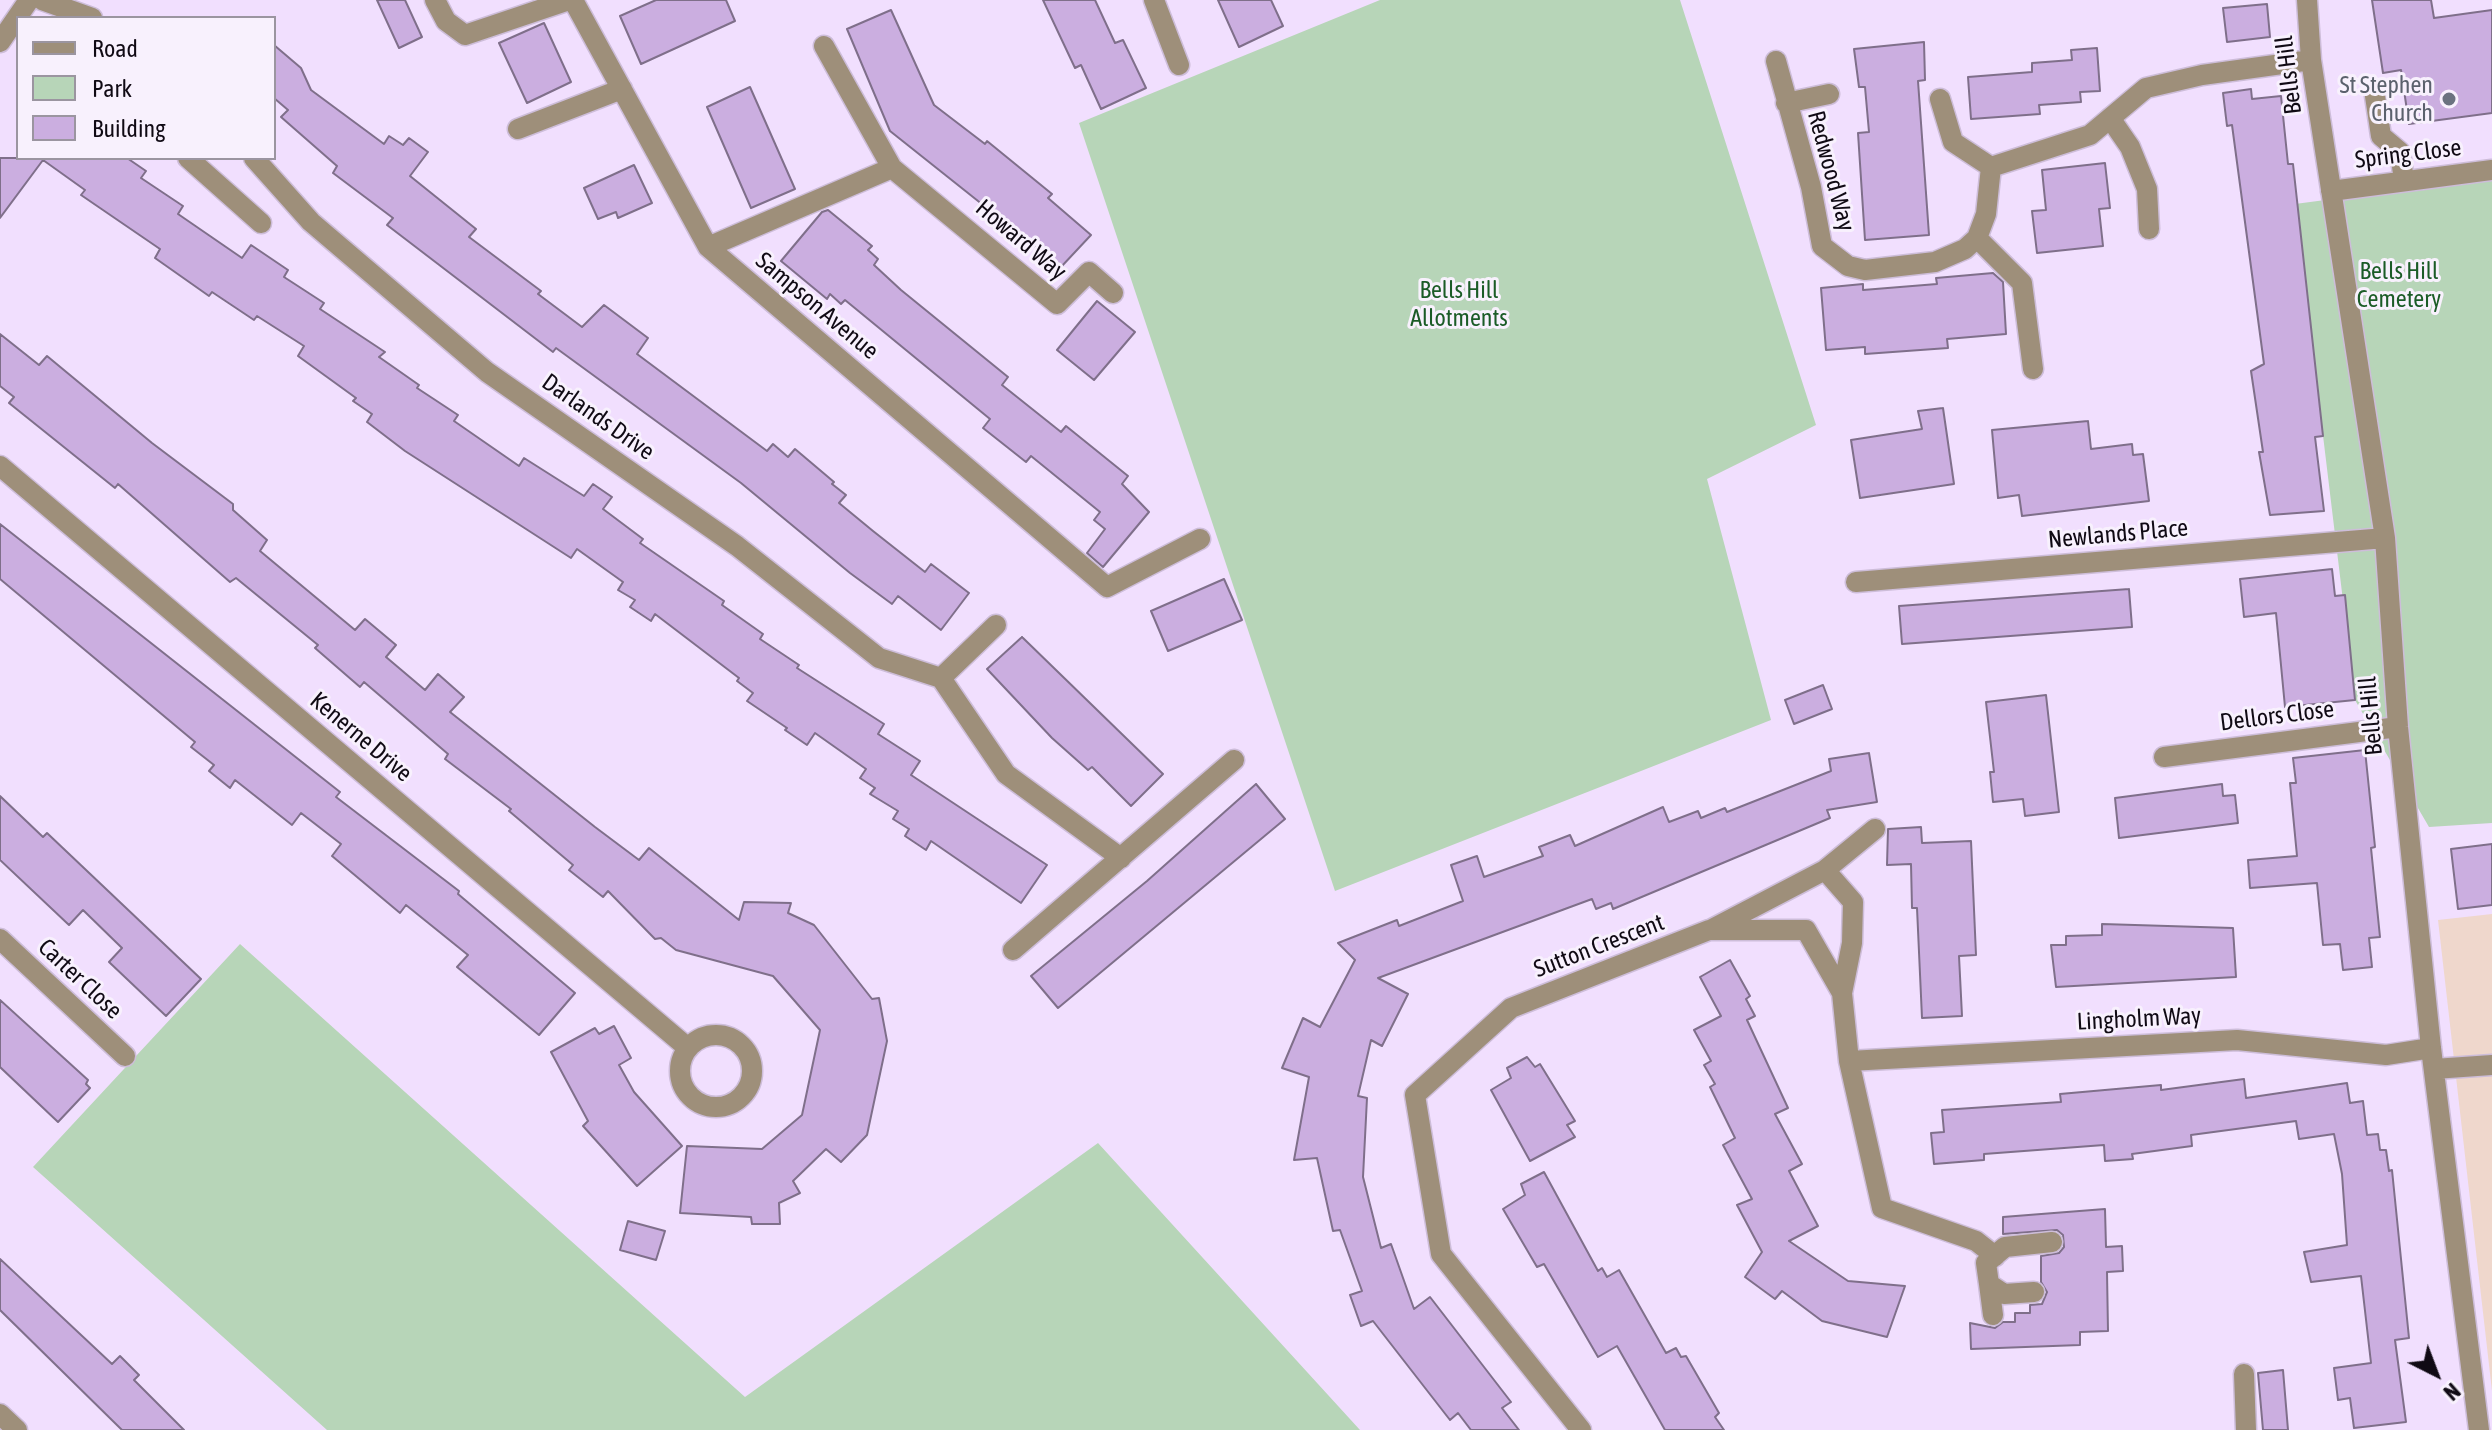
<!DOCTYPE html>
<html>
<head>
<meta charset="utf-8">
<style>
	body { margin:0 }
	#map { position:relative; width:2492px; height:1430px; overflow:hidden; background:#f1dffe; font-family:"Asap Condensed",sans-serif }
	canvas { display:block }
	.legend { position:absolute; left:16px; top:16px; width:260px; height:144px; box-sizing:border-box; background:#f8f1fd; border:2px solid #9b95a0; margin:0; padding:10px 14px; list-style:none; font-size:24px; color:#100a14 }
	.legend li { display:flex; align-items:center; gap:16px; height:40px }
	.legend b { width:40px; border:2px solid #9b95a0 }
	.north { position:absolute; left:2396px; top:1334px; width:80px; height:80px; -webkit-text-stroke:6px #f8f1fd; paint-order:stroke; rotate:138deg; font-size:22px; font-weight:700; line-height:32px; text-align:center; color:#100a14 }
	.north::after { content:''; display:block; margin:auto; width:28px; height:36px; background:#100a14; clip-path:polygon(50% 0,100% 100%,50% 72%,0 100%) }
</style>
</head>
<body>
<div id="map">
<canvas width="2492" height="1430"></canvas>
<ul class="legend">
<li><b style="height:10px;background:#9e8f7a"></b>Road</li>
<li><b style="height:22px;background:#b7d5b8"></b>Park</li>
<li><b style="height:22px;background:#cbaee0"></b>Building</li>
</ul>
<div class="north">N</div>
</div>
<script>
const ctx = document.querySelector('canvas').getContext('2d');
ctx.lineJoin = 'round';
function paint(path, color) { ctx.fillStyle = color; ctx.fill(path, 'evenodd'); }
const toPath = rows => new Path2D(rows.map(r => 'M' + r).join(''));
function trace(path, color, width, dash) { ctx.strokeStyle = color; ctx.lineWidth = width; ctx.lineCap = dash ? 'butt' : 'round'; ctx.setLineDash(dash || []); ctx.stroke(path); }
function label(font, color, halo, rows, align = 'center') {
  ctx.font = font + ' "Asap Condensed",sans-serif'; ctx.lineWidth = 6; ctx.setLineDash([]); ctx.textBaseline = 'middle'; ctx.strokeStyle = halo; ctx.fillStyle = color; for (const [text, x, y, turn = 0] of rows) {
    ctx.save(); ctx.translate(x, y); ctx.rotate((+turn || 0) * Math.PI / 180); ctx.textAlign = isNaN(turn) ? turn : align; if (halo) ctx.strokeText(text, 0, 0); ctx.fillText(text, 0, 0); ctx.restore();
  }
}
paint(toPath([
	[2492,914,2492,1391,2438,920]
]), '#efd7cc');
paint(toPath([
	[1380,0,1680,0,1816,425,1707,479,1771,720,1335,891,1079,123],
	[2492,178,2492,823,2429,827,2355,700,2295,204],
	[240,944,745,1397,1098,1143,1360,1430,327,1430,33,1167]
]), '#b7d5b8');
const building = toPath([
	[377,0,405,0,422,37,399,48,377,0],
	[656,0,726,0,735,21,641,64,620,16,656,0],
	[1043,0,1095,0,1115,43,1123,40,1146,88,1101,109,1081,65,1075,68,1043,0],
	[1218,0,1271,0,1283,26,1239,47,1218,0],
	[2372,0,2431,0,2434,18,2492,10,2492,113,2409,124,2401,70,2383,73,2372,0],
	[2267,4,2270,37,2227,42,2223,8,2267,4],
	[891,10,934,105,985,144,987,141,1052,194,1048,198,1091,235,1061,267,890,131,847,29,891,10],
	[544,23,571,82,527,103,499,43,544,23],
	[1924,42,1925,80,1918,81,1929,235,1865,240,1858,133,1869,132,1865,87,1859,87,1854,49,1924,42],
	[274,45,301,68,311,90,384,144,389,136,403,145,409,138,428,152,410,176,476,229,469,237,541,291,538,294,582,327,604,305,648,338,637,354,767,451,773,444,788,457,795,449,834,482,832,484,846,495,839,503,873,531,925,572,931,564,969,593,941,630,898,596,892,604,850,573,741,483,556,348,553,352,387,225,393,218,333,173,337,166,281,117,288,110,274,98,274,45],
	[2097,48,2100,91,2080,92,2081,102,2039,105,2040,114,1971,119,1968,77,2032,72,2032,63,2072,60,2071,50,2097,48],
	[750,87,795,189,751,208,707,107,750,87],
	[2251,89,2252,99,2281,96,2288,164,2293,164,2323,436,2315,437,2324,511,2270,515,2259,452,2263,452,2251,371,2264,364,2232,125,2227,126,2223,93,2251,89],
	[0,158,127,158,146,171,141,178,183,206,178,214,242,258,251,245,288,270,284,277,324,303,320,309,385,352,379,357,419,385,417,388,458,415,454,421,519,466,524,458,584,496,593,484,612,497,603,509,643,539,640,543,724,601,722,605,763,634,760,639,799,665,797,668,884,724,878,734,920,761,911,775,1047,865,1021,903,931,841,926,850,905,836,909,829,893,819,898,811,870,794,875,788,860,778,866,769,815,733,807,745,785,730,787,728,747,701,753,693,737,681,739,678,655,614,651,621,630,607,635,600,618,590,623,582,577,549,571,558,405,451,367,422,372,414,353,401,356,398,298,356,304,346,257,316,254,320,212,292,209,296,155,258,160,249,81,195,85,190,43,160,0,218,0,158],
	[2105,163,2110,208,2099,209,2103,246,2037,253,2032,211,2046,210,2042,170,2105,163],
	[634,165,652,203,618,218,616,212,598,219,584,188,634,165],
	[828,210,872,246,868,250,878,259,874,265,901,290,1008,377,1002,385,1061,432,1066,426,1128,476,1122,484,1149,512,1103,567,1087,553,1105,529,1094,520,1100,512,1031,456,1026,462,983,428,990,419,845,300,841,304,830,294,827,299,781,261,822,212,828,210],
	[1993,273,2003,282,2006,334,1947,339,1948,348,1865,354,1865,347,1826,350,1821,288,1863,284,1863,290,1937,284,1936,278,1993,273],
	[1097,301,1135,332,1094,380,1057,350,1097,301],
	[0,334,39,365,47,356,152,443,233,504,233,510,267,540,260,551,355,630,365,619,396,645,386,657,425,690,438,674,464,697,450,712,595,827,639,860,649,848,739,920,744,902,791,903,788,913,814,925,872,999,879,998,887,1041,867,1135,841,1162,826,1149,793,1181,800,1193,779,1203,780,1224,752,1224,751,1217,680,1213,687,1146,762,1149,802,1115,820,1030,773,976,676,950,661,938,655,939,608,891,603,897,569,870,573,865,509,811,511,809,445,759,448,754,364,682,360,687,315,648,318,645,236,578,230,582,118,484,115,488,9,403,14,397,0,386,0,334],
	[1943,408,1954,484,1860,498,1851,440,1922,429,1918,411,1943,408],
	[2088,421,2091,449,2132,444,2133,455,2143,454,2149,501,2022,516,2019,495,1998,498,1992,430,2088,421],
	[0,524,340,792,336,797,459,891,458,894,575,993,539,1035,457,967,468,955,406,905,400,913,332,856,341,844,301,813,292,825,235,780,230,788,209,771,214,765,191,747,195,742,0,579,0,524],
	[2332,569,2335,596,2345,595,2355,700,2285,707,2276,613,2244,617,2240,579,2332,569],
	[1224,579,1242,620,1168,651,1151,611,1224,579],
	[2129,589,2132,627,1902,644,1899,606,2129,589],
	[1022,637,1163,774,1131,806,1092,767,1088,770,1052,738,987,669,1022,637],
	[1823,685,1832,709,1794,724,1785,700,1823,685],
	[2046,695,2059,812,2025,816,2023,799,1993,802,1990,772,1994,772,1986,702,2046,695],
	[2365,750,2375,847,2371,848,2380,937,2369,938,2372,967,2343,970,2340,944,2323,945,2317,883,2250,888,2248,860,2297,856,2290,783,2296,783,2293,758,2365,750],
	[1869,753,1877,802,1827,810,1830,818,1613,909,1611,903,1596,909,1592,899,1378,978,1408,994,1382,1046,1371,1040,1358,1096,1367,1098,1363,1177,1381,1248,1391,1244,1414,1309,1430,1297,1511,1402,1502,1408,1519,1430,1471,1430,1458,1413,1450,1420,1373,1321,1361,1326,1350,1295,1362,1291,1340,1230,1333,1231,1317,1158,1294,1160,1309,1077,1282,1068,1303,1018,1320,1027,1355,960,1338,943,1397,920,1399,926,1463,901,1451,865,1477,856,1484,877,1543,856,1539,847,1570,835,1575,846,1663,807,1669,822,1698,811,1701,818,1725,808,1727,812,1831,771,1829,759,1869,753],
	[1256,784,1285,819,1058,1008,1031,976,1147,881,1256,784],
	[2222,784,2223,796,2235,795,2238,823,2119,838,2115,798,2222,784],
	[0,796,43,837,47,833,201,979,166,1016,109,962,122,948,83,910,69,925,0,860,0,796],
	[1921,827,1922,843,1971,841,1976,955,1959,956,1962,1016,1922,1018,1917,908,1912,908,1911,864,1887,865,1888,829,1921,827],
	[2492,844,2492,905,2458,909,2451,849,2492,844],
	[2102,924,2233,928,2236,977,2056,987,2051,945,2066,945,2066,936,2102,935,2102,924],
	[1730,960,1750,996,1746,999,1755,1016,1747,1020,1788,1108,1775,1114,1802,1164,1789,1171,1818,1226,1789,1241,1848,1281,1905,1286,1887,1337,1822,1321,1782,1291,1775,1299,1745,1277,1762,1252,1737,1205,1752,1199,1723,1145,1735,1138,1710,1087,1715,1084,1704,1065,1711,1061,1694,1030,1721,1016,1700,977,1730,960],
	[0,1000,88,1080,86,1084,90,1088,58,1122,0,1067,0,1000],
	[614,1026,631,1058,619,1065,634,1092,682,1146,637,1186,583,1126,588,1121,551,1052,595,1028,599,1034,614,1026],
	[1527,1057,1535,1067,1540,1064,1575,1121,1567,1125,1575,1137,1530,1161,1491,1090,1511,1078,1507,1068,1527,1057],
	[2244,1079,2246,1098,2347,1083,2350,1103,2363,1101,2367,1135,2378,1134,2380,1150,2386,1150,2389,1171,2392,1170,2409,1338,2395,1340,2406,1422,2354,1428,2350,1398,2338,1400,2334,1368,2371,1363,2361,1276,2311,1282,2304,1252,2347,1245,2342,1174,2334,1134,2299,1139,2296,1121,2191,1135,2192,1146,2132,1154,2133,1159,2105,1161,2104,1145,1984,1154,1984,1160,1934,1164,1931,1133,1944,1132,1942,1110,2061,1102,2060,1094,2161,1085,2161,1090,2244,1079],
	[1544,1172,1598,1271,1602,1268,1607,1277,1619,1270,1666,1353,1676,1348,1681,1357,1686,1356,1719,1413,1715,1417,1724,1430,1665,1430,1617,1346,1598,1357,1544,1264,1537,1267,1503,1209,1525,1195,1521,1184,1544,1172],
	[2105,1209,2106,1247,2122,1246,2123,1271,2107,1272,2108,1331,2080,1332,2080,1345,1971,1349,1970,1323,1995,1328,2003,1322,2015,1322,2015,1313,2030,1313,2030,1305,2042,1304,2047,1292,2041,1282,2041,1256,2059,1253,2064,1247,2063,1235,2057,1230,2003,1234,2003,1217,2105,1209],
	[628,1221,665,1231,656,1260,620,1250,628,1221],
	[0,1259,112,1364,120,1356,139,1375,134,1380,184,1430,122,1430,0,1310,0,1259],
	[2283,1370,2288,1430,2263,1430,2258,1373,2283,1370]
]);
paint(building, '#cbaee0');
trace(building, '#7f6f8a', 2);
const minor = toPath([
	[42,0,92,18],
	[435,0,446,21,465,35,569,0],
	[573,0,708,247,1107,587,1200,539],
	[1154,0,1179,65],
	[2307,0,2311,60,2385,538,2398,727,2431,1048,2479,1430],
	[0,42,29,0],
	[824,46,892,168,1057,304,1089,272,1113,293],
	[1776,61,1811,187,1822,246,1848,266,1865,270,1935,262,1965,249,1977,238,1986,214,1991,167],
	[2375,96,2381,136,2400,152,2404,181],
	[1940,99,1953,142,1991,167,2090,135,2146,88,2202,75,2311,60],
	[1786,103,1829,94],
	[2110,118,2130,147,2147,189,2149,229],
	[518,129,622,89],
	[188,158,261,223],
	[254,158,311,222,487,372,737,546,879,658,941,678,1006,774,1121,858],
	[2331,191,2492,170],
	[1977,238,2022,283,2033,369],
	[708,247,892,168],
	[0,466,688,1048],
	[1856,582,2385,538],
	[941,678,996,625],
	[2164,757,2398,727],
	[1825,870,1853,902,1852,943,1842,993],
	[1712,929,1825,870,1875,829],
	[0,939,125,1056],
	[1013,950,1234,760],
	'680 1071a36 36 0 1 1 72 0a36 36 0 1 1-72 0Z',
	[1849,1061,2237,1040,2386,1055,2431,1048],
	[2434,1069,2492,1065],
	[1989,1284,1993,1315],
	[2034,1292,2004,1294,1989,1284,1986,1263,2005,1247,2052,1242],
	[2244,1374,2246,1430],
	[0,1414,17,1430],
	[1581,1430,1441,1254,1415,1095,1511,1008,1709,930,1806,930,1842,993,1849,1061,1882,1208,1976,1241,1995,1256]
]);
trace(minor, '#cdbdd9', 23);
trace(minor, '#9e8f7a', 20);
for (const [x, y, r, color] of [
	[2449,99,8,"#6b7280"]
]) { const dot = new Path2D(); dot.arc(x, y, r, 0, 2 * Math.PI); ctx.fillStyle = color; ctx.fill(dot); trace(dot, '#f8f1fd', 3); }
label('24px', '#100a14', '#f8f1fd', [
	["Bells Hill",2289,75,-97],
	["Spring Close",2408,154,-7],
	["Redwood Way",1831,171,75],
	["Howard Way",1021,240,40],
	["Sampson Avenue",817,306,40],
	["Darlands Drive",598,417,35],
	["Newlands Place",2118,534,-5],
	["Dellors Close",2277,716,-7],
	["Bells Hill",2371,716,-95],
	["Kenerne Drive",361,737,40],
	["Sutton Crescent",1599,946,-21],
	["Carter Close",80,979,43],
	["Lingholm Way",2139,1019,-3]
]);
label('24px', '#5b616d', '#f8f1fd', [
	["St Stephen",2433,85],
	["Church",2433,113]
], 'right');
label('24px', '#1b5c27', '#f8f1fd', [
	["Bells Hill",2399,271],
	["Cemetery",2399,299],
	["Bells Hill",1459,290],
	["Allotments",1459,318]
]);
</script>
</body>
</html>
